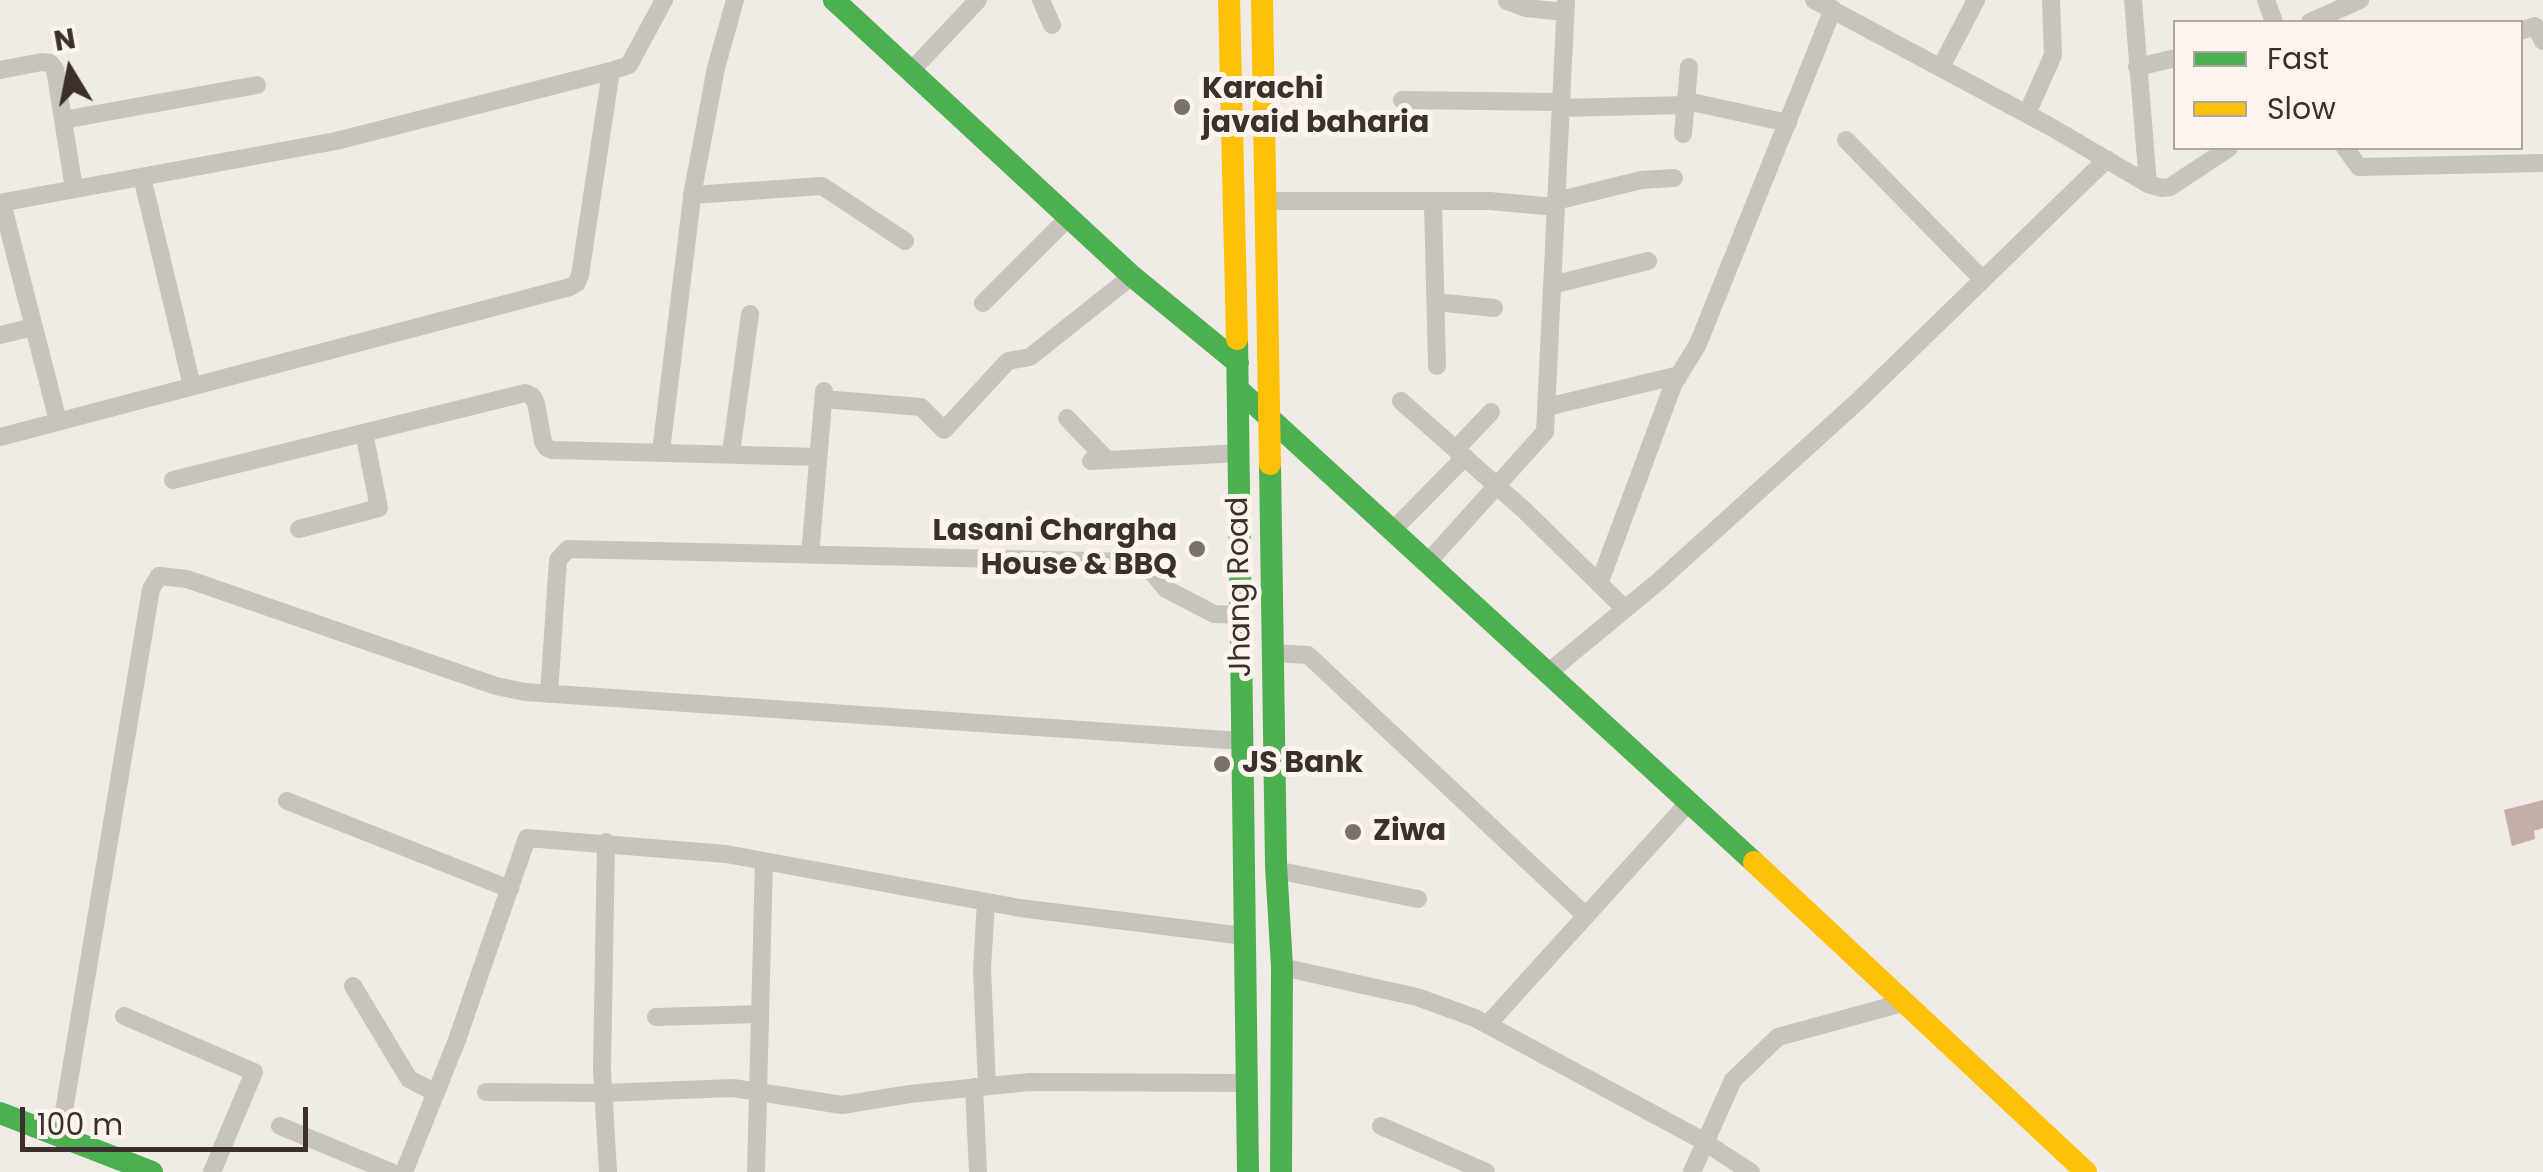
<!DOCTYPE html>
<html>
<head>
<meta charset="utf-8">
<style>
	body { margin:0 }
	#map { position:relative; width:2543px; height:1172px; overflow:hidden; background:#f0ebe5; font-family:Poppins,sans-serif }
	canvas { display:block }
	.legend { position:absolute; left:2173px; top:20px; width:350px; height:130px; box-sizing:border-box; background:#fbf5ee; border:2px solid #aea6a0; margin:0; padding:12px 18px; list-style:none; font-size:30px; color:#3b302b }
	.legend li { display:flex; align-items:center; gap:20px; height:50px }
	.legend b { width:50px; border:2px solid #aea6a0 }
	.north { position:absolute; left:20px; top:20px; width:100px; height:100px; -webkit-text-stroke:8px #fbf5ee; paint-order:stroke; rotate:350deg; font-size:28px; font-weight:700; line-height:40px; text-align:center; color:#3b302b }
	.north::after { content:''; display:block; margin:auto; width:35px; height:45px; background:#3b302b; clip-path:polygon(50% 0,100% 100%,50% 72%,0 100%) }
	.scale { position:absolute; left:20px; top:1107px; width:288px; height:45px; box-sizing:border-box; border:5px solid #3b302b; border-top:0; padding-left:12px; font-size:30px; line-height:35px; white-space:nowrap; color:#3b302b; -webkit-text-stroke:8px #fbf5ee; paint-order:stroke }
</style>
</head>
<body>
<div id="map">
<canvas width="2543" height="1172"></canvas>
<ul class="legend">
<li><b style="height:12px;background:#4caf50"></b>Fast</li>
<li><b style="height:12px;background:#ffc107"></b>Slow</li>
</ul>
<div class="north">N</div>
<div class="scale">100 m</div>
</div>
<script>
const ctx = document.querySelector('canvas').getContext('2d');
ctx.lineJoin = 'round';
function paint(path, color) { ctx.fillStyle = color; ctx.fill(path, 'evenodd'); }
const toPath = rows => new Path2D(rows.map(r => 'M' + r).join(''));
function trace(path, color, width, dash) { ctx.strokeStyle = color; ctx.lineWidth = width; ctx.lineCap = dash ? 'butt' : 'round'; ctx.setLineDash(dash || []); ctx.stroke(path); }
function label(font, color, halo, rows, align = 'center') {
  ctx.font = font + ' Poppins,sans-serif'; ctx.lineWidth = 10; ctx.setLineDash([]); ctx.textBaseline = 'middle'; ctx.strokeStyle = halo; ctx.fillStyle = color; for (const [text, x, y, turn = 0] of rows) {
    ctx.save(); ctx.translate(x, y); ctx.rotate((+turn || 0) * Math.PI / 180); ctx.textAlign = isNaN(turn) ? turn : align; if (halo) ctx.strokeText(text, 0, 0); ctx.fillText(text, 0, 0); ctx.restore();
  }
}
paint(toPath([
	[2543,800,2543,828,2534,831,2535,839,2512,846,2504,810]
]), '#c3afa7');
trace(toPath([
	[1041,0,1052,25],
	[1814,0,2051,127,2148,184,2162,188,2170,187,2229,148],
	[2133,0,2148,184],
	[2266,0,2274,22],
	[1507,1,1526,8,1564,12],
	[2310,22,2360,0],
	[2520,31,2535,26,2543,41],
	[1941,67,1976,0],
	[2137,67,2176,58],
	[0,70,42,62,50,63,55,69,74,189],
	[911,71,978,0],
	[1402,100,1560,102],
	[1687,101,1788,123],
	[1560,108,1687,105],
	[2027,114,2053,55,2051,0],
	[63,120,257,85],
	[1683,134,1689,67],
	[1846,140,1983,280],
	[2345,148,2359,167,2543,163],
	[142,177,192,386],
	[692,195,822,186,905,241],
	[1266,201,1490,201,1556,207],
	[1556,201,1641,180,1674,178],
	[0,203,336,141,611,71,629,65,664,0],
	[2,203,58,421],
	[1433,203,1437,366],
	[1552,285,1648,261],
	[1436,302,1494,308],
	[983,303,1068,218],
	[0,335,34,327],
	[823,399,921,407,944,430,1008,361,1030,357,1132,276],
	[1401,401,1524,510,1625,609],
	[1547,407,1679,375],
	[1067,418,1107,460],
	[0,437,570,287,577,283,580,275,611,71],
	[1456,449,1491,412],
	[661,451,693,190,716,68,735,0],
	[731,453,750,314],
	[1091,461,1239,453],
	[173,480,525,393,532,396,536,403,543,442,547,448,552,450,818,457],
	[299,529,379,508,364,433],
	[1394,529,1465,457],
	[810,555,824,391],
	[1429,561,1545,432,1566,0],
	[1599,584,1673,385,1698,344,1833,9],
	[1273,653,1308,655,1586,916],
	[1549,672,1659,581,1857,402,2107,159],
	[549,694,558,560,568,549,1132,562,1153,573,1166,589,1214,614,1241,615],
	[287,801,510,889],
	[606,842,602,1070,608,1172],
	[1276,870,1418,899],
	[986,902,982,969,987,1086],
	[1282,967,1417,997,1475,1018,1698,1138,1751,1172],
	[353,986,409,1079,436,1093],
	[124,1016,254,1072,212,1172],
	[656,1017,759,1014],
	[1488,1024,1690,801],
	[974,1087,978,1172],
	[486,1092,604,1093,733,1088,842,1105,910,1094,1030,1082,1246,1083],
	[280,1126,391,1172],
	[1381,1126,1486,1172],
	[60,1135,151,589,159,576,187,579,496,686,525,692,1242,741],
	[404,1172,457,1040,527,838,726,854,1020,908,1244,936],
	[756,1172,764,861],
	[1692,1172,1733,1080,1778,1037,1906,1002]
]), '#c9c3be', 18);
trace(toPath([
	[834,0,1132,276,1238,363],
	[1237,339,1248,1172],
	[1238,389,1754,862],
	[1270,464,1276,865,1282,967,1281,1172],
	[0,1113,152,1172]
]), '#4caf50', 22);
trace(toPath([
	[1229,0,1237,339],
	[1262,0,1270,464],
	[1754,862,2086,1172]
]), '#ffc107', 22);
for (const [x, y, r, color] of [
	[1182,107,10,"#7a716c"],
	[1197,549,10,"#7a716c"],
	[1222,764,10,"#7a716c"],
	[1353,832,10,"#7a716c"]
]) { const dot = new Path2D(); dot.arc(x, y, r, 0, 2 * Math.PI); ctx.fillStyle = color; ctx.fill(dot); trace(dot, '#fbf5ee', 4); }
label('bold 30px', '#3b302b', '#fbf5ee', [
	["Karachi",1202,90],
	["javaid baharia",1202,124],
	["Lasani Chargha",1177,532,"right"],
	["House & BBQ",1177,566,"right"],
	["JS Bank",1242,764],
	["Ziwa",1373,832]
], 'left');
label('30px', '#3b302b', '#fbf5ee', [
	["Jhang Road",1241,587,-91]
]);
</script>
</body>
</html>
